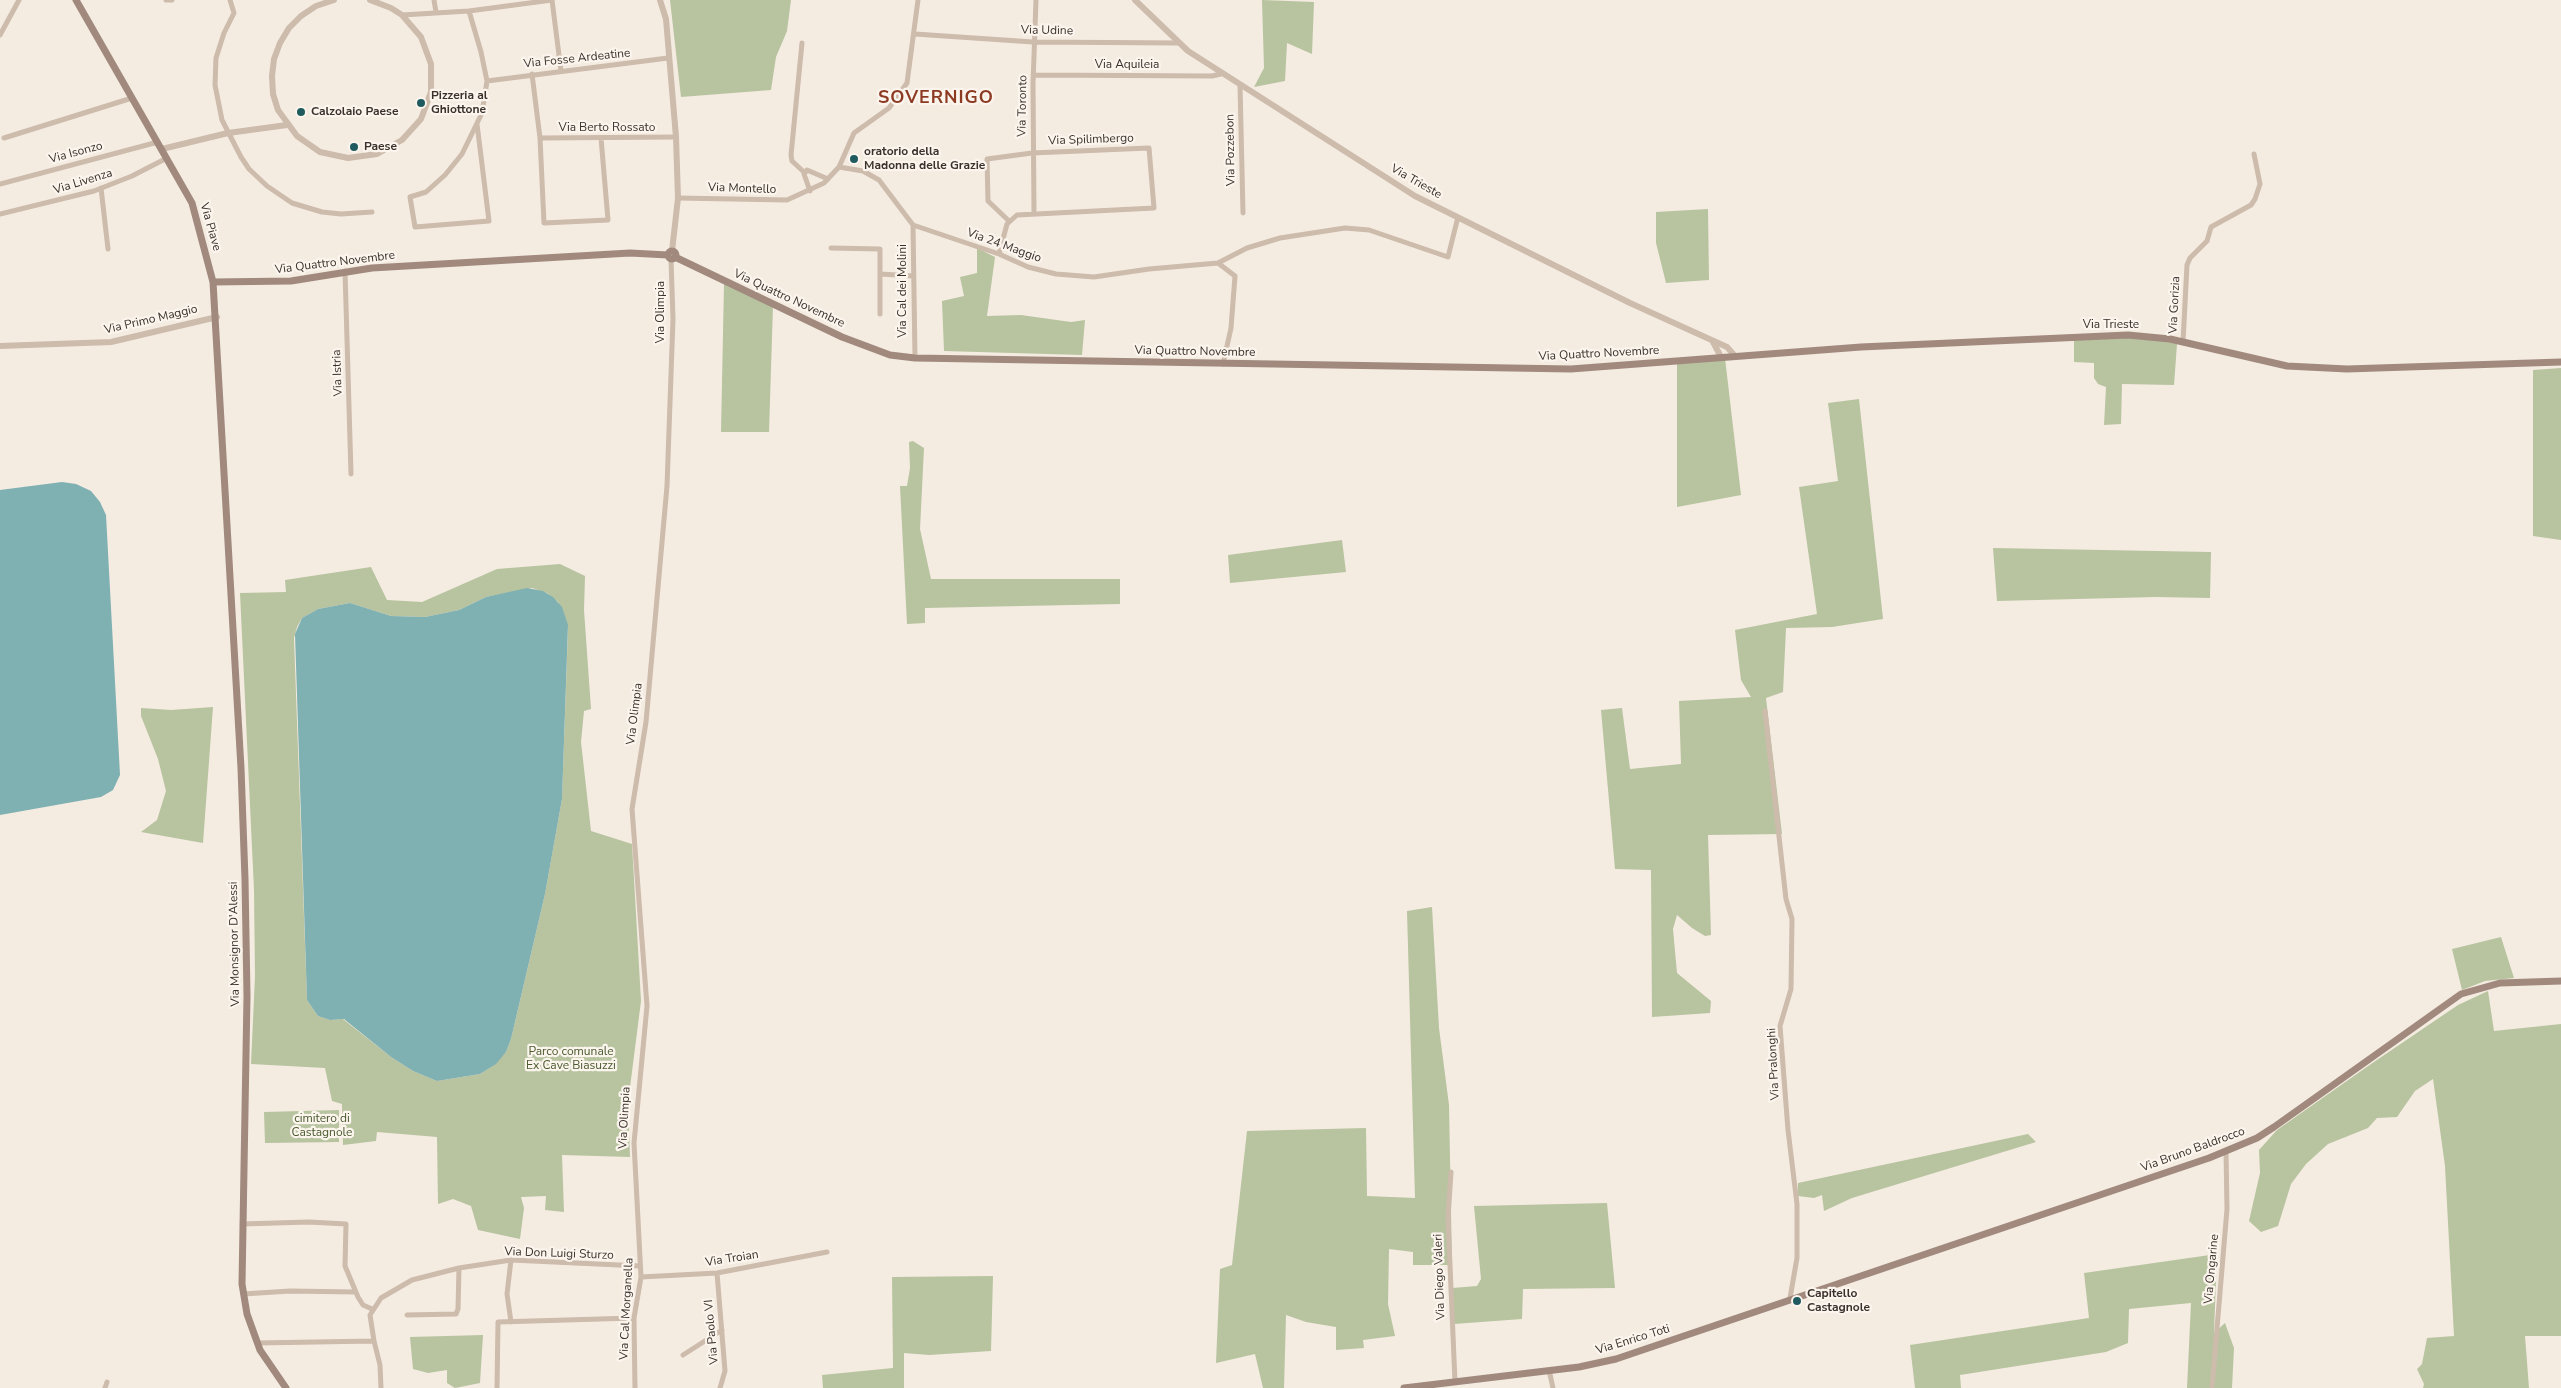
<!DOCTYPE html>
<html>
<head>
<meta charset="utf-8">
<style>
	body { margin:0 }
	canvas { display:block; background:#f4ebe1 }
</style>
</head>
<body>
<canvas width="2561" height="1388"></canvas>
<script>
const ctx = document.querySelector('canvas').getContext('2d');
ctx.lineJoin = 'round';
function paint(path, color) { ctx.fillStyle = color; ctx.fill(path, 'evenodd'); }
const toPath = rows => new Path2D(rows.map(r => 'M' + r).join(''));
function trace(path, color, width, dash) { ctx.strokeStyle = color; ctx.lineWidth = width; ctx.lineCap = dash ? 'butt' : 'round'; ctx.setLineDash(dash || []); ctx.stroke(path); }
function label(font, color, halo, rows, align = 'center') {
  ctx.font = font + ' "Nunito Sans",sans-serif'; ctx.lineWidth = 4.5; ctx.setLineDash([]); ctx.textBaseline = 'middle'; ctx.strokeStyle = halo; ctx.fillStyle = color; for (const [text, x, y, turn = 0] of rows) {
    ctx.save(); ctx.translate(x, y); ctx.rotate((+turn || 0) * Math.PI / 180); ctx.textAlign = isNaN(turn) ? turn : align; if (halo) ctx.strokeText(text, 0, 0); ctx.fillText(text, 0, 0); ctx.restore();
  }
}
paint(toPath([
	[670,0,791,0,787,31,776,57,771,90,681,97],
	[1262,0,1314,2,1312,54,1287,43,1285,81,1254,87,1264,68],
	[1708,209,1709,280,1666,283,1656,243,1656,212],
	[977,248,995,257,987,316,1021,315,1071,322,1085,320,1082,355,944,351,942,301,964,296,960,277,977,273],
	[724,284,773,305,769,432,721,432],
	[2120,337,2163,340,2177,344,2174,385,2122,384,2121,424,2104,425,2106,387,2098,384,2094,378,2094,363,2074,362,2074,339],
	[1725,358,1741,495,1677,507,1677,363],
	[2561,368,2561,540,2533,536,2533,370],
	[1859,399,1883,619,1832,627,1786,628,1783,692,1766,698,1782,834,1708,835,1711,935,1705,936,1692,928,1677,915,1673,929,1677,973,1711,1001,1710,1013,1652,1017,1651,870,1615,869,1601,710,1622,708,1630,769,1681,764,1679,701,1751,697,1741,680,1735,630,1817,614,1799,487,1838,481,1828,403],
	[913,441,924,448,920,529,931,579,1120,579,1120,604,925,608,925,623,907,624,900,486,907,486,910,468,909,442],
	[1342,540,1346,572,1230,583,1228,555],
	[1993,548,2211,552,2210,598,2156,597,1997,601],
	[560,564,585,576,584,610,591,709,584,711,581,742,591,831,632,844,641,1001,628,1103,630,1157,562,1155,564,1212,545,1210,546,1196,521,1197,524,1208,520,1239,478,1230,471,1206,453,1199,438,1204,437,1137,377,1132,376,1141,343,1145,342,1104,332,1101,325,1068,251,1064,255,976,254,890,240,593,286,592,285,580,371,567,387,600,422,602,497,569],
	[532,588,547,593,558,602,568,629,562,799,545,894,511,1039,506,1052,491,1067,480,1074,437,1081,413,1071,391,1057,343,1019,330,1020,318,1016,307,1000,294,638,297,627,302,618,318,609,350,603,391,616,425,617,459,610,486,597],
	[213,707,203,843,141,832,157,820,166,791,158,759,141,716,141,708,171,710],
	[1432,907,1439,1028,1449,1105,1452,1265,1413,1265,1413,1252,1389,1249,1388,1304,1395,1336,1363,1340,1364,1348,1336,1350,1336,1327,1306,1322,1286,1315,1284,1388,1263,1388,1255,1354,1216,1363,1220,1269,1232,1265,1247,1131,1366,1128,1367,1196,1415,1198,1407,911],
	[2501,937,2514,978,2485,981,2462,990,2452,949],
	[2488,991,2494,1031,2561,1024,2561,1336,2525,1336,2529,1388,2423,1388,2424,1384,2417,1369,2422,1364,2427,1338,2454,1336,2445,1166,2433,1079,2415,1091,2397,1117,2377,1118,2368,1128,2328,1144,2306,1164,2291,1184,2278,1226,2261,1232,2249,1221,2260,1173,2259,1150,2277,1130,2371,1064,2458,1005],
	[339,1110,339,1142,265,1143,264,1112],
	[2028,1134,2036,1142,1852,1198,1824,1211,1822,1195,1814,1198,1798,1196,1798,1183],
	[1607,1203,1615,1288,1523,1289,1522,1319,1454,1324,1452,1288,1477,1286,1481,1279,1474,1206],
	[2217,1254,2214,1333,2225,1323,2234,1348,2232,1388,2187,1388,2191,1303,2129,1309,2128,1343,2106,1352,1960,1375,1961,1388,1915,1388,1910,1345,2089,1318,2084,1273],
	[993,1276,991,1351,929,1355,904,1353,904,1388,823,1388,822,1375,893,1368,892,1277],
	[483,1335,480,1383,455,1388,447,1383,447,1370,428,1373,413,1369,410,1337]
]), '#b8c4a0');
paint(toPath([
	[62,482,76,484,91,491,100,502,106,515,120,775,113,790,101,797,0,815,0,490],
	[527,588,543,591,553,597,562,607,568,625,562,799,545,894,511,1039,506,1052,496,1064,480,1074,437,1081,413,1071,391,1057,344,1019,330,1020,318,1016,307,1000,295,634,302,618,318,609,350,603,391,616,425,617,459,610,486,597]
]), '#7fb0b2');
trace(toPath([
	[166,0,172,0],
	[230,0,234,13,224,33,216,58,215,85,222,120,241,157,249,169,267,186,292,203,322,212,341,214,372,212],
	[434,0,436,12],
	[552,0,561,71],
	[469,11,481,52,487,81,482,113,462,154,445,175,426,192,410,197,415,227,489,221,477,124],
	[402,15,469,11,552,0],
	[915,34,1033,42,1178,43],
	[0,35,19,0],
	[802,43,791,155,792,161,805,173],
	[532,74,540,138,544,223,608,220,601,138],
	[1033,75,1212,76,1221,74],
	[487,81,668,58],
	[1240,86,1243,213],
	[4,138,132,98],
	[540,138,676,137],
	[839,167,863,171,879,180,913,225,999,254,1028,267,1056,274,1094,277,1149,269,1218,263,1235,276,1231,328,1223,364],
	[0,184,158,142],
	[101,188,108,249],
	[810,191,804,174,807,170,828,179],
	[678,198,787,200,824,183,839,167,854,133,889,108,907,83,918,0],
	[1034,213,1033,84,1036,0],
	[0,214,94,191,132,176,167,158],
	[913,225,915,358],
	[831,248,880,249,880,274,913,276],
	[999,254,1007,224,1017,215,1154,208,1149,148,1032,153,987,159,988,201,1009,221],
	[1218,263,1247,248,1280,238,1345,228,1369,230,1448,257,1458,217],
	[345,271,351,474],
	[880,274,880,314],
	[2183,342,2187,265,2190,258,2207,241,2211,227,2251,205,2255,199,2260,184,2254,154],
	[1765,711,1786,899,1792,919,1791,989,1780,1026,1788,1130,1797,1204,1797,1258,1790,1298],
	[1451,1172,1448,1218,1455,1382],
	[242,1224,309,1222,346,1224,345,1266,358,1297,363,1305,372,1309],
	[511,1260,507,1294,511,1322],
	[717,1273,725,1371,720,1388],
	[641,1277,717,1273,827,1252],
	[243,1294,290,1291,355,1292],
	[407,1315,456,1314,458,1309,459,1268],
	[374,1341,380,1365,381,1388],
	[257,1343,374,1341,370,1315,381,1298,412,1280,459,1268,511,1260,640,1266],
	[683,1355,722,1330],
	[1549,1370,1553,1388],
	[105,1388,107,1382],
	[497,1388,498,1322,634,1318],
	[635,1388,634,1318,641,1277,634,1143,647,1006,632,809,646,722,667,486,673,319,671,259],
	[2212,1388,2227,1209,2226,1152]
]), '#cdbbac', 5);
trace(toPath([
	[334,0,316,6,301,16,289,28,280,43,274,59,272,76,273,94,278,110,297,136,320,152,348,158,377,154,402,140,421,119,431,92,431,64,421,37,402,15,391,8,370,0],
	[660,0,666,19,676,137,678,198,672,251],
	[1135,0,1188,51,1415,196,1630,303,1727,347,1735,356],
	[162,149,228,133,287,125],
	[1713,342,1721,357],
	[0,346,111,342,217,317]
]), '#cdbbac', 6);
trace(toPath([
	[76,0,192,203,213,282,241,768,245,879,247,996,242,1284,247,1314,260,1350,286,1388],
	'668 255a4 4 0 1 1 8 0a4 4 0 1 1-8 0Z',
	[675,257,842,337,890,355,915,358,1571,369,1861,347,2128,335,2170,339,2287,366,2347,369,2561,362],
	[213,282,291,281,372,268,630,253,668,255],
	[1404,1388,1579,1367,1616,1359,2209,1158,2257,1138,2274,1127,2461,994,2500,983,2561,981]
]), '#a18a7d', 7);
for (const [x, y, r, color] of [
	[421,103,5,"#1f5a5e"],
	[301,112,5,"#1f5a5e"],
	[354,147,5,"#1f5a5e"],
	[854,159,5,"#1f5a5e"],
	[1797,1301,5,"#1f5a5e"]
]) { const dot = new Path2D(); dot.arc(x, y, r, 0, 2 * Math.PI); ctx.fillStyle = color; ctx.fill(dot); trace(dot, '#fbf5ee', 2); }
label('12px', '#3b302b', '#fbf5ee', [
	["Via Udine",1047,31,1],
	["Via Fosse Ardeatine",577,59,-6],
	["Via Aquileia",1127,65],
	["Via Toronto",1023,106,-89],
	["Via Berto Rossato",607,128],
	["Via Spilimbergo",1091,140,-2],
	["Via Pozzebon",1231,150,-91],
	["Via Isonzo",76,153,-15],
	["Via Livenza",83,182,-17],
	["Via Trieste",1416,182,30],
	["Via Montello",742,189,2],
	["Via Piave",210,227,74],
	["Via 24 Maggio",1004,246,20],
	["Via Quattro Novembre",335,263,-7],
	["Via Cal dei Molini",903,291,-90],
	["Via Quattro Novembre",789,299,25],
	["Via Gorizia",2175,305,-87],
	["Via Olimpia",661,312,-90],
	["Via Primo Maggio",151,320,-13],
	["Via Trieste",2111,325],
	["Via Quattro Novembre",1195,352,1],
	["Via Quattro Novembre",1599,354,-3],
	["Via Istria",338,373,-92],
	["Via Olimpia",635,714,-83],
	["Via Monsignor D'Alessi",235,944,-91],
	["Via Pralonghi",1774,1064,-93],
	["Via Olimpia",625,1118,-87],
	["Via Bruno Baldrocco",2193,1150,-20],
	["Via Don Luigi Sturzo",559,1254,2],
	["Via Troian",732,1259,-9],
	["Via Ongarine",2212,1269,-85],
	["Via Diego Valeri",1440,1277,-92],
	["Via Cal Morganella",627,1309,-87],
	["Via Paolo VI",712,1332,-95],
	["Via Enrico Toti",1633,1340,-17]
]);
label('bold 12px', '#3b302b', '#fbf5ee', [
	["Pizzeria al",431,96],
	["Ghiottone",431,110],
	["Calzolaio Paese",311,112],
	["Paese",364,147],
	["oratorio della",864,152],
	["Madonna delle Grazie",864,166],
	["Capitello",1807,1294],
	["Castagnole",1807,1308]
], 'left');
label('12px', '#4a5a2e', '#fbf5ee', [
	["Parco comunale",571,1052],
	["Ex Cave Biasuzzi",571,1066],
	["cimitero di",322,1119],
	["Castagnole",322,1133]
]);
ctx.letterSpacing = '1px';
label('bold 18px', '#8c3b22', '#fbf5ee', [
	["SOVERNIGO",936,99]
]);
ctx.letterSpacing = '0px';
</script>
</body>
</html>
